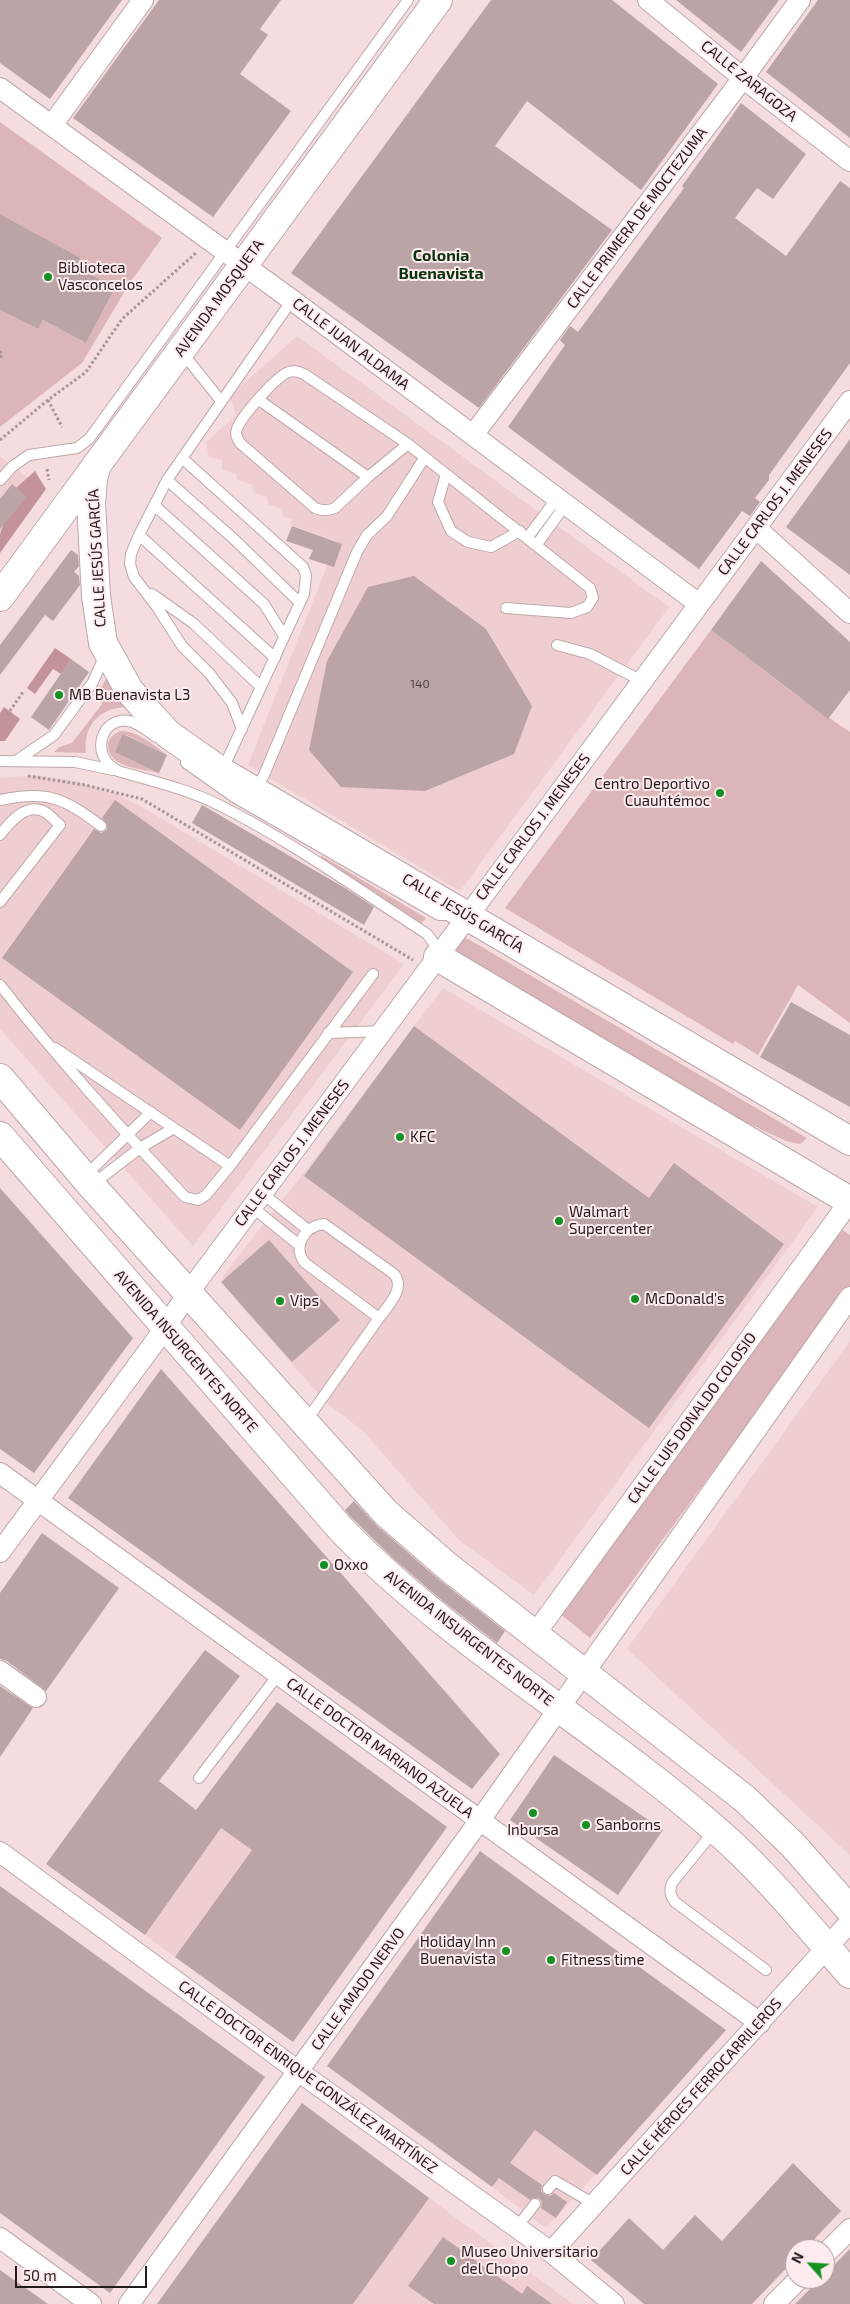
<!DOCTYPE html>
<meta charset="utf-8">
<style>
body{margin:0}
#map{position:relative;width:850px;height:2304px;overflow:hidden;background:#f4dcdf;font-family:"Exo 2",sans-serif}
canvas{display:block}
.north{position:absolute;left:785px;top:2239px;width:50px;height:50px;box-sizing:border-box;background:#feebed;border:1px solid #a69799;border-radius:50%;rotate:296deg;font-size:14px;font-weight:700;line-height:20px;text-align:center;color:#231a1b}
.north::after{content:'';display:block;margin:auto;width:18px;height:22px;background:#129222;clip-path:polygon(50% 0,100% 100%,50% 72%,0 100%)}
.scale{position:absolute;left:15px;top:2266px;width:132px;height:22px;box-sizing:border-box;border:2px solid #231a1b;border-top:0;padding-left:6px;font-size:15px;line-height:18px;white-space:nowrap;color:#231a1b;-webkit-text-stroke:4px #feebed;paint-order:stroke}
</style>
<div id="map">
<canvas width="850" height="2304"></canvas>
<div class="north">N</div>
<div class="scale">50 m</div>
</div>
<script>
const c = document.querySelector('canvas').getContext('2d');
c.lineJoin = 'round';
function paint(path, color) {
  c.fillStyle = color;
  c.fill(path, 'evenodd');
}
function stroke(path, color, width, dash) {
  c.strokeStyle = color;
  c.lineWidth = width;
  c.lineCap = dash ? 'butt' : 'round';
  c.setLineDash(dash || []);
  c.stroke(path);
}
function label(font, color, halo, rows, align = 'center') {
  c.font = font + ' "Exo 2",sans-serif';
  c.lineWidth = 4;
  c.setLineDash([]);
  c.textBaseline = 'middle';
  c.strokeStyle = halo;
  c.fillStyle = color;
  for (const [text, x, y, turn = 0] of rows) {
    c.save();
    c.translate(x, y);
    c.rotate((+turn || 0) * Math.PI / 180);
    c.textAlign = isNaN(turn) ? turn : align;
    if (halo) c.strokeText(text, 0, 0);
    c.fillText(text, 0, 0);
    c.restore();
  }
}
const built = new Path2D(`
 M297,336l372,271 -209,284 -212,-126 89,-224 -45,-16v-6l-9,-3 -1,-7 -14,-5 -1,-7 -14,-5 -1,-7 -15,-6 -1,-5 -14,-5v-9l-13,-3 -3,-15 30,-26 -6,-20z
 M0,456l32,26 -32,55z
 M38,775l40,7 39,12 30,16 257,154 -211,282 -193,-217v-251z
 M443,988l375,219 -284,388 -75,-55 -97,-110 -33,-25 -37,-41 -56,-64 -14,-23 81,-103z
 M850,1341v514l-223,-206z
 M221,1828l31,22 -77,107 -30,-22z
 M535,2130l61,44 -50,54 -54,-41z
 M429,2198l144,106h-220z`);
const green = new Path2D(`
 M0,122l162,116 -33,46 -47,79 -82,64v-117l38,19 5,-9 43,23 29,-55 -39,-22 5,-8 -81,-44z
 M711,630l86,66 53,36v291l-52,-38 -40,70 -23,-14 -2,3 -228,-136z
 M109,674l17,33c-27,1 -43,19 -40,46l-32,-1 5,-5 13,-4 30,-39 -3,-13z
 M120,731c18,0 33,14 47,24l-43,-21 35,39c-16,-4 -50,-5 -51,-27 0,-8 6,-12 12,-15z
 M322,856l104,62 -5,6 -101,-64v-3z
 M465,938l5,2 337,198 -7,6 -14,-3 -77,-36 -256,-152 7,-14z
 M838,1227l12,8v51l-260,352 -31,-25z`);
const forest = new Path2D(`
 M35,471l11,18 -46,64v-19l16,-46z
 M55,648l16,11 -10,15 -8,-5 -18,25 -8,-6z
 M4,707l16,12 -15,22h-5v-28z`);
const building = new Path2D(`
 M0,0h122l-72,99 -50,-36z
 M159,0h122l-21,29 8,6 -28,39 51,37 -78,106 -140,-99z
 M491,0h121l106,84 -77,106 -114,-89 -32,45 117,84 -133,178 -188,-135z
 M676,0h103l-38,52z
 M818,0h32v138l-84,-66z
 M741,103l65,51 -33,45 -16,-11 -22,30 51,38 54,-75 10,7v175l-81,112v5l-14,18 5,4 -10,14 -8,-5 -43,58 -191,-142 57,-82 -5,-5 10,-14 8,6 106,-144 -2,-2z
 M0,214l81,44 -5,8 39,22 -29,55 -43,-23 -5,9 -38,-19z
 M850,439v136l-64,-48z
 M12,484l15,13 -27,32v-30z
 M292,526l50,18 -8,23 -25,-8 4,-9 -27,-9z
 M71,550l7,5 1,11 -5,6 5,4 1,9 -27,36 -8,-6 -45,60v-30z
 M761,561l89,81v48l-22,29 -117,-89z
 M414,576l72,53 46,77 -18,48 -89,37 -84,-4 -32,-37 18,-89 41,-74z
 M71,659l18,13 -40,58 -18,-13z
 M123,734l44,21 -8,18 -44,-21z
 M115,800l238,172 -113,158 -238,-172 92,-129 7,4 6,-3v-6l-5,-6z
 M202,805l143,83 29,19 -10,18 -172,-102z
 M791,1002l59,33v72l-90,-50z
 M414,1026l235,172 25,-35 110,81 -135,184 -345,-252z
 M0,1188l133,150 -99,135 -34,-24z
 M269,1240l71,80 -48,42 -71,-80z
 M161,1369l339,385 -28,35 -404,-291z
 M354,1501l22,24 61,53 68,53 -8,12 -58,-45 -45,-39 -43,-42 -6,-7z
 M42,1533l77,55 -73,103 -39,-30 -7,-2v-66z
 M205,1650l35,26 -81,105 37,29 81,-108 170,125 -154,215 -118,-85 77,-107 -31,-22 -76,107 -99,-71 79,-109z
 M0,1686l33,22 -33,49z
 M554,1755l109,75 -45,65 -108,-75z
 M480,1851l246,179 -129,145 -62,-45 -25,33 32,22 -1,6 3,3 6,2 4,-3 13,9 -11,16 -15,-10 1,-6 -3,-4h-6l-3,2 -31,-22 -7,9 -165,-121z
 M0,1886l265,191 -155,216 -110,-80z
 M302,2103l127,95 -76,106h-196z
 M793,2163l48,48 -36,38h-10v10l-43,45h-108l-53,-44 38,-42 34,32 32,-35 27,26z
 M443,2237l79,57 5,-8 25,18h-118l-26,-18z
 M850,2249v55h-55l25,-25h5v-5z
 M0,2270l48,34h-48z`);
const path = new Path2D(`
 M0,351l2,4 -2,4
 M48,400l14,27
 M0,440l48,-40 38,-28 36,-53 75,-67
 M47,469l2,11
 M7,715l16,-23
 M28,776l57,9 57,14 271,161`);
const lane = new Path2D(`
 M181,351l40,50
 M259,400l109,77
 M408,444l-40,33 -33,31c-8,3 -12,3 -20,0l-75,-65c-3,-5 -5,-8 -3,-14 4,-12 40,-54 52,-57 5,-2 10,0 15,2l104,70 182,144 3,10 -6,9 -16,6 -65,-5
 M182,458l121,109 3,8 -2,19 -82,177
 M446,474l-8,28 13,29 17,11 23,5 29,-16
 M0,480l13,-14 16,-11 48,-7 12,-9 319,-439
 M167,480l68,60 65,63
 M154,505l110,99 20,32
 M139,535l136,123
 M528,537l29,-39
 M537,544l29,-40
 M152,594l41,29 68,64
 M557,645l33,9 52,27
 M242,729l-10,-26 -22,-29 -28,-28 -25,-39 -23,-30 -4,-13 1,-10 8,-19 28,-55 125,-180
 M156,737c-8,-6 -17,-14 -27,-16 -27,-5 -41,34 -11,50 34,10 69,18 101,34 72,36 140,85 208,129l8,11 3,11
 M0,761l75,1 38,8
 M16,761l38,-26 39,-53 12,-27
 M186,763l48,34 205,118h10
 M255,790l9,-15 93,-223 10,-17 20,-19 38,-59
 M0,800c47,-10 64,-2 101,26
 M0,835c10,-13 26,-33 45,-23 5,3 10,9 15,13l-60,77
 M0,985c58,74 121,143 185,212l13,3 8,-5 24,-29 143,-192
 M328,1033l54,-2
 M55,1048l175,118
 M85,1176l66,-64
 M93,1184l47,-36 34,-20
 M262,1193l46,37
 M252,1207l47,38
 M324,1224l70,50c12,14 -6,32 -15,44l-74,-55c-13,-16 -1,-37 19,-39z
 M306,1421l73,-103
 M199,1778l79,-103
 M714,1831l-42,52c-3,8 -2,12 3,19l91,68
 M548,2189l7,-8 39,23
 M517,2227l18,-23`);
const street = new Path2D(`
 M648,0l95,78 107,83
 M0,88l292,212 407,304
 M52,125l91,-125
 M473,435l270,-357 57,-78
 M756,528l94,85
 M0,1473l760,550
 M0,1552l160,-217 29,-43 661,-891
 M535,1634l315,-433
 M0,1671l36,26
 M0,1852l298,219 253,181 63,52
 M0,2238l91,66
 M551,2252l299,-330
 M825,2254l25,-25
 M129,2304l351,-484 370,-523
 M774,2304l25,-25`);
const secondary = new Path2D(`
 M97,464l-4,15 -2,24 5,93 7,47 26,47 18,21 21,23 54,38 628,369
 M438,957l412,244
 M0,1078l91,107 295,328 61,53 298,233 48,46 57,65
 M0,1136l340,392c112,117 255,196 376,302 49,42 91,95 134,144`);
const primary = new Path2D(`
 M0,597l438,-597`);
const markers = [
 [48,277,5,"#129222"],
 [59,695,5,"#129222"],
 [720,793,5,"#129222"],
 [400,1137,5,"#129222"],
 [559,1221,5,"#129222"],
 [635,1299,5,"#129222"],
 [280,1301,5,"#129222"],
 [324,1565,5,"#129222"],
 [533,1813,5,"#129222"],
 [586,1825,5,"#129222"],
 [506,1951,5,"#129222"],
 [551,1960,5,"#129222"],
 [451,2261,5,"#129222"]
];
const numberNames = [
 ["140",420,684]
];
const streetNames = [
 ["CALLE ZARAGOZA",749,81,39],
 ["CALLE PRIMERA DE MOCTEZUMA",637,218,-53],
 ["AVENIDA MOSQUETA",219,298,-54],
 ["CALLE JUAN ALDAMA",351,344,37],
 ["CALLE CARLOS J. MENESES",775,502,-53],
 ["CALLE JESÚS GARCÍA",97,558,-93],
 ["CALLE CARLOS J. MENESES",533,827,-53],
 ["CALLE JESÚS GARCÍA",463,913,31],
 ["CALLE CARLOS J. MENESES",292,1153,-53],
 ["AVENIDA INSURGENTES NORTE",186,1351,49],
 ["CALLE LUIS DONALDO COLOSIO",692,1418,-54],
 ["AVENIDA INSURGENTES NORTE",469,1638,38],
 ["CALLE DOCTOR MARIANO AZUELA",380,1748,36],
 ["CALLE AMADO NERVO",358,1989,-54],
 ["CALLE DOCTOR ENRIQUE GONZÁLEZ MARTÍNEZ",308,2077,36],
 ["CALLE HÉROES FERROCARRILEROS",701,2087,-48]
];
const poiNames = [
 ["Biblioteca",58,268],
 ["Vasconcelos",58,285],
 ["MB Buenavista L3",69,695],
 ["Centro Deportivo",710,784,"right"],
 ["Cuauhtémoc",710,801,"right"],
 ["KFC",410,1137],
 ["Walmart",569,1212],
 ["Supercenter",569,1229],
 ["McDonald's",645,1299],
 ["Vips",290,1301],
 ["Oxxo",334,1565],
 ["Sanborns",596,1825],
 ["Inbursa",533,1830,"center"],
 ["Holiday Inn",496,1942,"right"],
 ["Buenavista",496,1959,"right"],
 ["Fitness time",561,1960],
 ["Museo Universitario",461,2252],
 ["del Chopo",461,2269]
];
const neighbourhoodNames = [
 ["Colonia",441,256],
 ["Buenavista",441,274]
];
paint(built, '#eeced1');
paint(green, '#dcb5b9');
paint(forest, '#c4939a');
paint(building, '#bba4a6');
stroke(lane, '#bea7aa', 12);
stroke(street, '#bea7aa', 22);
stroke(secondary, '#bea7aa', 30);
stroke(primary, '#bea7aa', 30);
stroke(path, '#a69496', 3, [2.5, 2.5]);
stroke(lane, '#fff', 10);
stroke(street, '#fff', 20);
stroke(secondary, '#fff', 28);
stroke(primary, '#fff', 28);
for (const [x, y, r, color] of markers) {
  const dot = new Path2D();
  dot.arc(x, y, r, 0, 2 * Math.PI);
  c.fillStyle = color;
  c.fill(dot);
  stroke(dot, '#feebed', 2);
}
label('12px', '#493c3e', null, numberNames);
label('15px', '#231a1b', '#feebed', streetNames);
label('15px', '#231a1b', '#feebed', poiNames, 'left');
label('bold 16px', '#09330c', '#feebed', neighbourhoodNames);
</script>
